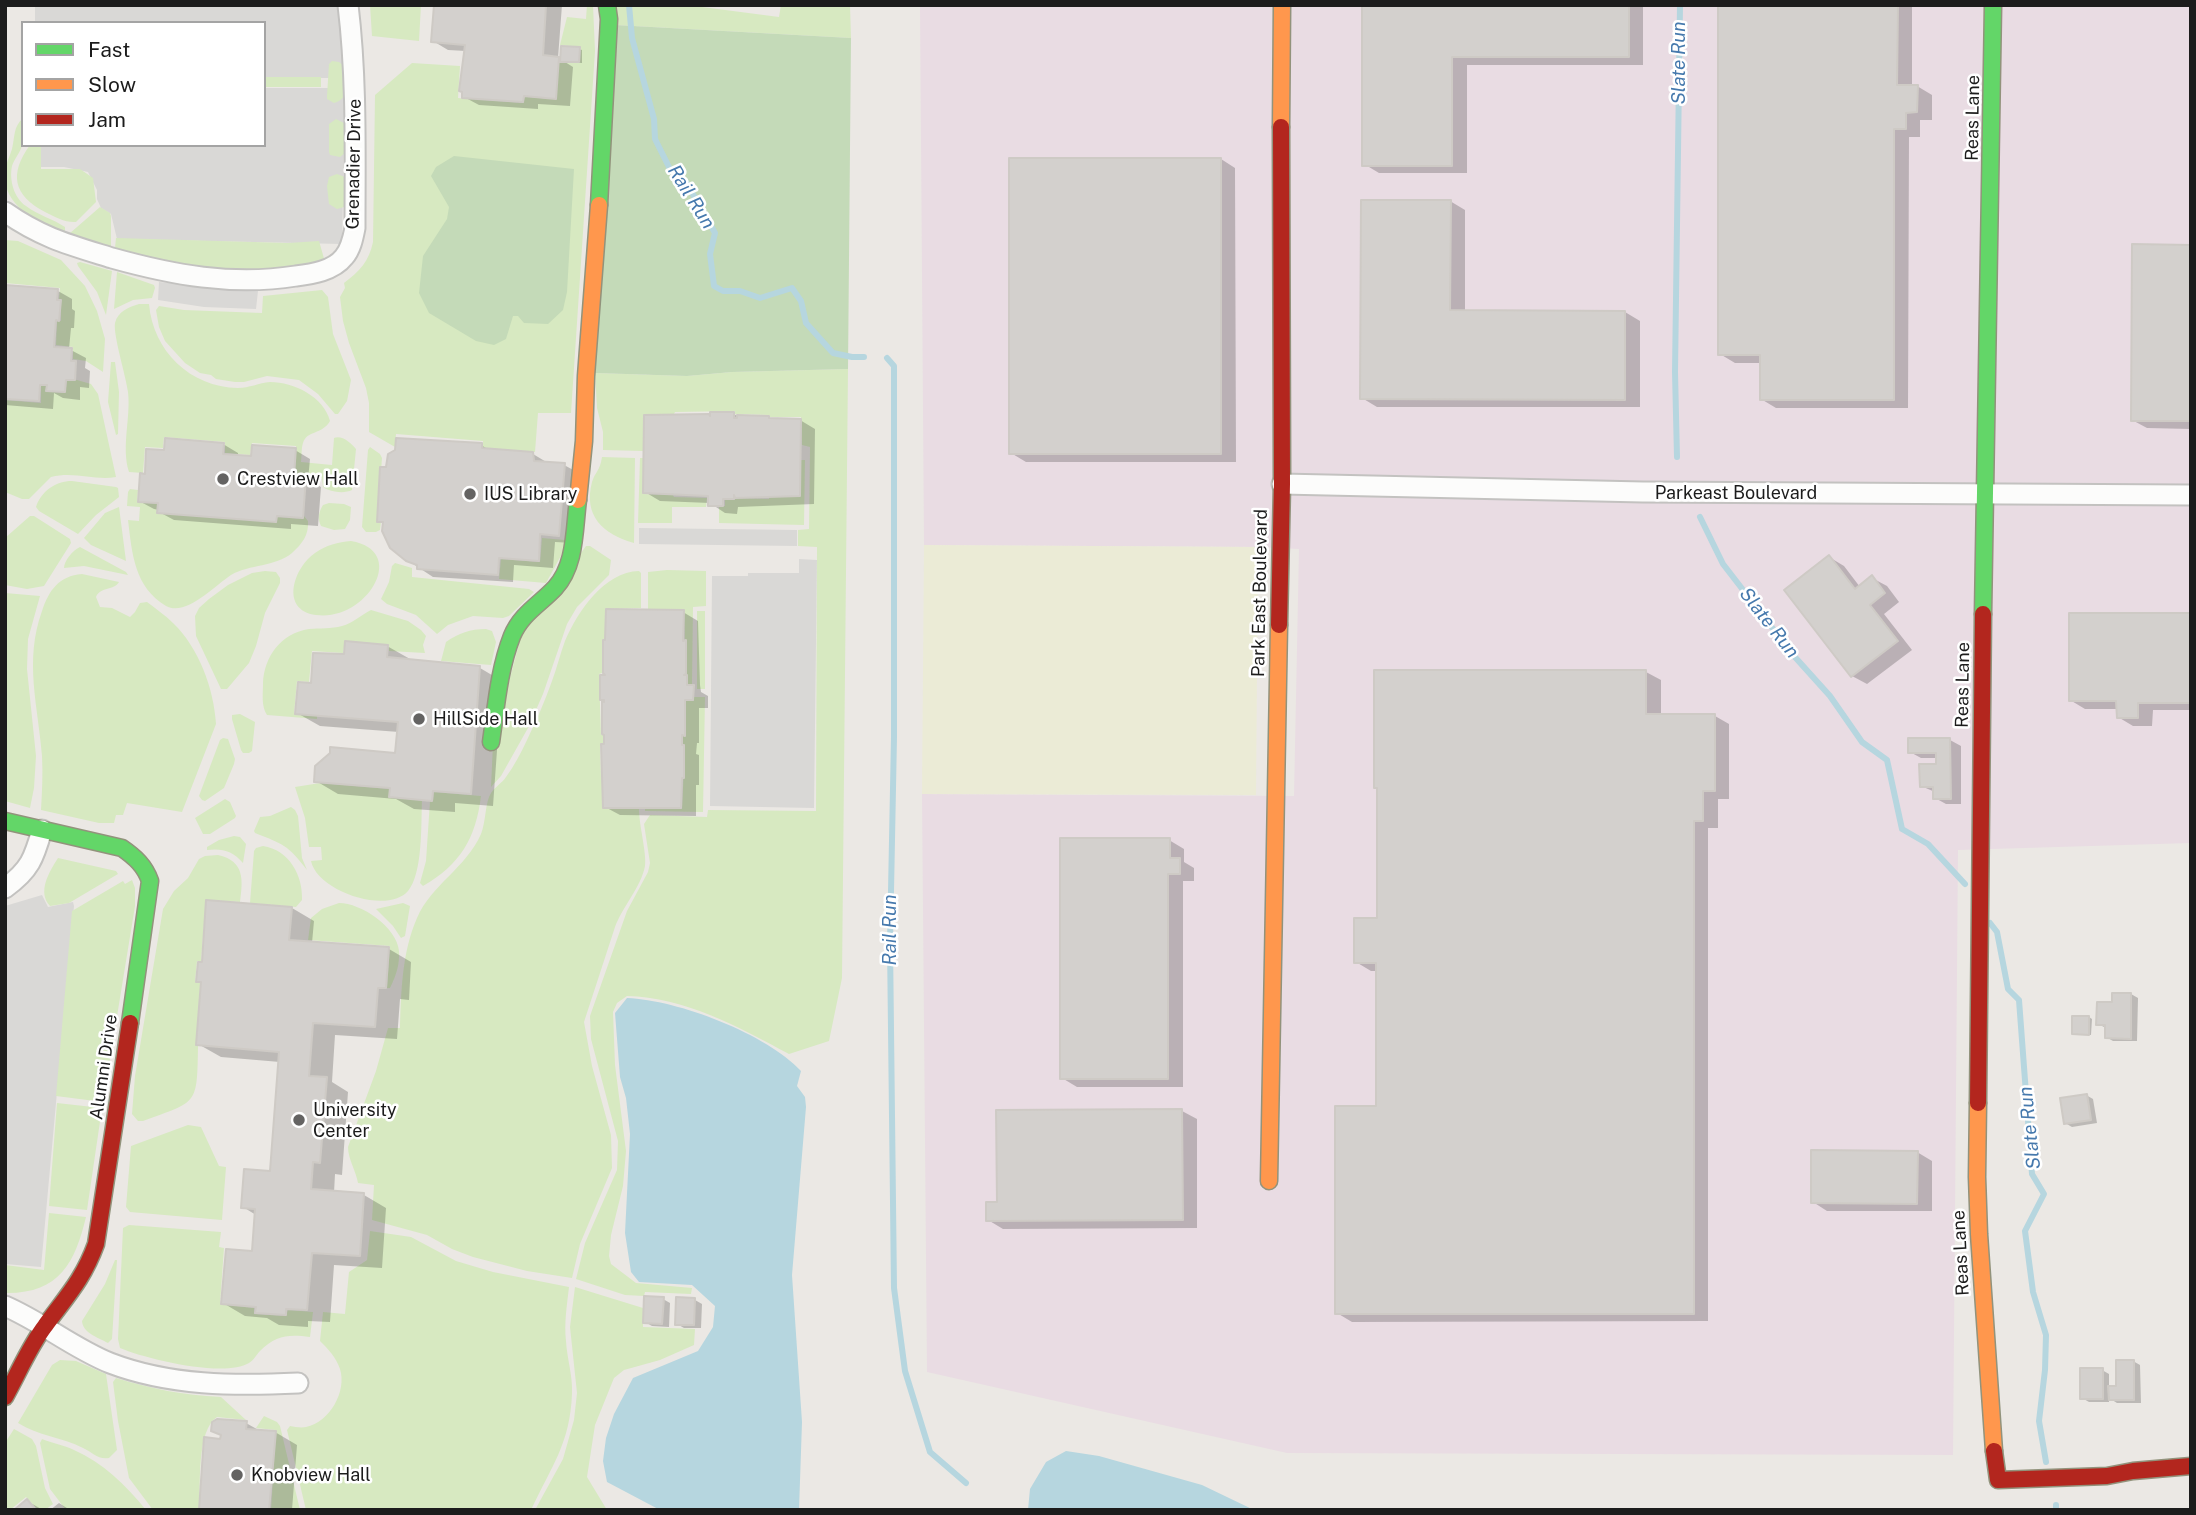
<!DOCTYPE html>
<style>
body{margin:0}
#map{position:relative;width:2196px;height:1515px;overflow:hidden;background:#ebe8e4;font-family:"Public Sans",sans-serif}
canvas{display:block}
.frame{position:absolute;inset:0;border:7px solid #1c1c1c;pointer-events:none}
.legend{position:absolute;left:21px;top:21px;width:245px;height:126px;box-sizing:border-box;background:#fff;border:2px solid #a4a4a4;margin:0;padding:9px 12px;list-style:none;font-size:21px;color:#1c1c1c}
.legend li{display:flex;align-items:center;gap:14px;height:35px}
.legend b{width:35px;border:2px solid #a4a4a4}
</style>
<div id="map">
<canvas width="2196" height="1515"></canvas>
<div class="frame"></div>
<ul class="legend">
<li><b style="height:9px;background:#63d668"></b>Fast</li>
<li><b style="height:9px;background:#ff974d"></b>Slow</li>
<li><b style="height:9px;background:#b3261e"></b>Jam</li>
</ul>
</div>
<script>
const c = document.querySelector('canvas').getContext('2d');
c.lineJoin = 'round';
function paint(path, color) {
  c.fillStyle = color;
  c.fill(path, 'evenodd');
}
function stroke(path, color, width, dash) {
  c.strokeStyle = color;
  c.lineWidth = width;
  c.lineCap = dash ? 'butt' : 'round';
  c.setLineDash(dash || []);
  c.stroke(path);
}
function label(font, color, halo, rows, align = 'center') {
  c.font = font + ' "Public Sans",sans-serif';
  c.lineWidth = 5;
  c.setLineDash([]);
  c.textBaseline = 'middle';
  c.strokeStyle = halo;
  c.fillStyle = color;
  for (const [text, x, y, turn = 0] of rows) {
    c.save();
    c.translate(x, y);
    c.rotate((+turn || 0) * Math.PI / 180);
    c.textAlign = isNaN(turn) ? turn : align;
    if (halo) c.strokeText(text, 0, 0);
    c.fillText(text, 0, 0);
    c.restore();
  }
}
const industrial = new Path2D(`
 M920,5h1271v838l-233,7 -5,605 -666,-2 -360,-81 -5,-578 372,2 5,-247 -41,-2 -334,-2z`);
const religious = new Path2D(`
 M35,5h306l5,73h-82v-55h-229z
 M264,88h81l-3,156 -225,-5 -6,-25 -10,-6 -4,-9v-9l-9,-18 -24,-5h-24v-22h224z
 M159,282l99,9 -2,18 -52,-2 -46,-7z
 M639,528l158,2v16l-158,-2z
 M799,559l18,1 -3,248 -104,-2 2,-230h36v-3h51z
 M42,895l6,12 25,-5 1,4 -33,361 -36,-3v-358z`);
const farmland = new Path2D(`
 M924,545l334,2 -2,248 -334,-1z`);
const grass = new Path2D(`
 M370,5h51l-2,36 -47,-5z
 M587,5h6l2,46 -24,362h-33l-3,39 -52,-4v-7l-87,-7 -1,13 -26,-15v-29l-3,-15 -17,-45 -6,-22 -3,-24 5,-9 -1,-5c16,-12 25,-22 29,-41l2,-147 37,-32 48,3 -2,32 65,5 2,-6 31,2 3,-37h21l1,-15 -21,-2 7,-28 19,2z
 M612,5h75l92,12 2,-12h69l1,33 -236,-13z
 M332,61l7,1 5,4c2,14 7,33 -10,37l-7,-4v-3l2,-32z
 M264,77h57v10h-57z
 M23,118c0,9 2,21 -1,28 -2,7 -8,13 -10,20 -3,14 2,32 14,40 12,9 27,13 39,21v6c-28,-11 -64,-27 -60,-63 1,-7 5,-14 7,-21 3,-12 1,-22 11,-31z
 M336,119l10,5c1,12 6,26 -6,33l-10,-2 -1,-3v-28z
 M30,145h11v24h39l13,9 3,24 -20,20c-10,1 -21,-5 -31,-10 -32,-17 -36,-38 -15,-67z
 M337,174l8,3 2,3v23l-3,4 -7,2 -8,-5 -2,-18 2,-9z
 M100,207l10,6 1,3v31l-42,-13z
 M116,238l172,5 31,-2 6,21c-75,17 -137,7 -210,-14z
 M5,240l13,1 43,19 24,26 12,25 8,28 -2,33 -17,-11 -13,-2v-12l-17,-2 1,-24h4v-22h-2l1,-11 -55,-5z
 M80,262l32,9 -6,44 -9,-23 -19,-26 -1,-3z
 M117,272l37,13 1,3 -3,10 -19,2 -19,9z
 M322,290l6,7 5,37 18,46 -4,21 -9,13h-3l-17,-20 -19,-14 -32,-4 -23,6h-9l-19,-3 -5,-4 -11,-2 -15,-10 -20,-22 -6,-14 -3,-17 3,-4 25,4 78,3 1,-17z
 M139,304h10c4,47 41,83 89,84 11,0 21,-5 32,-6 24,0 54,15 60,39 -8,14 -23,9 -27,22 -2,6 -1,13 -2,19l31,3 2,-27c8,-3 17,5 22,11l-4,41c-8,4 -22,2 -29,-3l-1,-9 -27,-3 1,-29 -44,-3 -2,12 -25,-2v-11l-61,-5 -1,11 -18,-1 -2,26 -14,-1c-8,-25 2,-54 -1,-80 -2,-16 -15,-57 -13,-69 3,-12 14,-16 24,-19z
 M111,362h4l4,30 -1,42 -2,1 -8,-33z
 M848,369l-6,609 -13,63 -40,13c-50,-27 -105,-57 -162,-58l-10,7 -4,9 2,53 11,86 -3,35 -12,49 -2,21 2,8 25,19 56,5 -1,6 -46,-2 -1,4 -19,-1 -49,-16 9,-36 32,-73 1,-29 -27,-102 -1,-23 37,-105 21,-39 2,-9 -6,-39 6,-9 57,2 1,-7 108,1 1,-264 -19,-1v-16l11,-1 1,-82 -8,-2 -1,-28h-31v-2l-35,-1v-3l-60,1 -1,2 -30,1 -1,36 -40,-1v-18l-6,-24 -2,-35 92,3 45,-4z
 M77,380l14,4 7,10 18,83c-21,4 -41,-6 -65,0l-22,22h-7l-17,-7v-92l36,3v-17h5v5l19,2 2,-12z
 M370,447l10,7 2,4 -5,64h4l-1,8 -4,2h-10l-4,-5 6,-77z
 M602,457l33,1 -1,85c-31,-9 -51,-27 -42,-61 3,-10 8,-11 10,-25z
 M640,458h3v36l30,1 1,2 33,1 -1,9h-34v16h-34z
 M801,460h4l-1,65 -85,-2v-17h6v-6h10v-2l34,1v-3l31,1z
 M72,481l44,6 2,1 1,9 -23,18 -18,19 -39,-23 -3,-4c5,-16 20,-26 36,-26z
 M130,489l8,1 -1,12 20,2v9l119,9 1,-5 26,2 1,-3 4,5c1,14 -6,23 -16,32 -17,14 -42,11 -61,22 -17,11 -45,42 -65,31 -32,-19 -34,-53 -38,-86l11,1 1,-14 -13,-1 1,-14z
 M329,503l15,1 7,3 -1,13 -5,9 -11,1 -13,-4c-4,-8 -2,-14 2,-21z
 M119,507l7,54 -35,-16 -7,-7 21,-25z
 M30,516h4l36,23 1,4 -27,43 -17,3 -22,-4v-47z
 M542,538l23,2 -2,12 -17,31 -47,-4 2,-20 39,3z
 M351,541c59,10 15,81 -35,74 -37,-5 -22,-48 -1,-62 11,-8 23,-11 36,-12z
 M586,546h4l21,14 -2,15 -32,32 -10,17 -24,70 -15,34 -27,48 -10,11 2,-44 28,-107z
 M80,547l46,25 2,3 -44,-9 -20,2c0,-7 9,-18 16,-21z
 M395,563l17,5v9l117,12 5,3 -25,24 -6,2 -30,-2 -25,9 -11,9 -21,-19 -29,-11 -6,-5 8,-17 3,-16z
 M667,570l39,1v35l-13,1 -1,77 -4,1v-10h-2l-2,-66h-36v-37z
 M265,571l11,1 4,6v5l-15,30 -9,33 -7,17 -22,26h-6l-25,-53 -1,-20 4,-8 10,-9 19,-14 24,-12z
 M639,571l2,2v35l-36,1v30l-3,1v33l-3,1 2,61h2v8l-3,1 1,34h1l1,30 36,1c0,16 8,45 6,57 -4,21 -22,40 -30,61l-31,95 8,44 19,69 1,33 -32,76 -8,34 -45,-7 -54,-14 -21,-8 -25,-14 -55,-15 2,-35 -16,-2c-2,-12 -10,-24 -10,-36l28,-76 12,-43h12c1,-36 2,-76 17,-110 14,-33 49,-50 64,-84 5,-12 4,-32 10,-41 4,-6 11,-10 15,-16 8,-11 15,-24 21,-37 9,-19 18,-39 25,-59 5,-13 8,-27 13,-40 13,-30 39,-69 74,-70z
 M82,574l37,8c-5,9 -18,4 -23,15l4,10 12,1 18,9 5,-5 5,-9 7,-1c9,7 18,13 26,21 26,25 41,66 43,101l-34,88 -55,-9 -4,12h-7l-2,8h-15l-58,-13c1,-18 2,-36 1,-54 -4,-51 -18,-95 0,-145 7,-21 17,-35 40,-37z
 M5,593l35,3 -12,43 -1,30 9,87 -2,32 -4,20 -25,-7z
 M371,610l37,11 13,9 5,6 -3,9 2,8 -36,-2v-6l-44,-4 -2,12 -31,-2 -3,31 -12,-1 -3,33 23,2v3l-50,-4c-6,-9 -4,-21 -4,-32 1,-26 18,-50 46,-54 11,-1 22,0 33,-3 11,-3 19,-11 29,-16z
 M697,611h8v78h-8z
 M486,629l6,2 4,11 -5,23 -50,-4 5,-19c13,-9 24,-13 40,-13z
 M694,697h11l-2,115 -58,-1v-2h37l3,-64 -2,-1v-8h2l1,-35h8z
 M240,714l15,8 -3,29 -3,2h-6l-2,-3 -9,-31v-4z
 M223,738l5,1 7,20 -1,5 -10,24 -19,13 -3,-1 -3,-4 21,-56z
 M320,783l69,6v8l33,3c-1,24 1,73 -14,91 -21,24 -91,0 -97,-30l11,-1 -1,-13h-12l-4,-29 -10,-31z
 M434,792l47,4c-5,42 -21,69 -58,90l-3,-3 6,-22 4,-60h3z
 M225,799l5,3 6,14 -1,2 -25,16h-7l-8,-16z
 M291,807l4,3 3,6 4,42 5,12c-19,-25 -24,-26 -52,-37l-1,-2 6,-14 10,-1z
 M234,836l6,1 6,7 -3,19c-10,-12 -21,-15 -36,-13v-3l12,-7z
 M263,846c26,4 40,29 39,54l-6,7 -46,-4 4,-52 2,-3z
 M218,855c27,6 25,25 22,47l-34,-2 -5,61h-4l-2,21 6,1 -5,62 2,1c-1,60 0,55 -55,75h-5l-6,-7 3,-38 28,-167 11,-18 14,-13 11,-19 6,-3z
 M58,858l58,13 2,3 -49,29 -19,3c-13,-14 -1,-34 8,-48z
 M132,880l3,8v18l-32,196 -47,-6 16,-185 51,-30 2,3z
 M339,903c22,0 58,24 60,48 1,13 -3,25 -9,37h-3l3,-42 -82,-6 3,-22 11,-9z
 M403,903l7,3 -5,30 -4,2 -8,-12 -17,-17z
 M57,1103l45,5 -15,102 -38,-4z
 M188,1125l13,2 18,39 7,1 -4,53 -92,-8 -4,-5 5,-61z
 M49,1213l37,4c-11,46 -27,77 -81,76v-28l39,5z
 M129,1225l92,7 -2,15 5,1 -4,56 34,4v6l32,2 2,-6 25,2 -3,25c-21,-3 -34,-2 -50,14 -4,4 -6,9 -11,12 -25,15 -103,-4 -129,-15l-2,-9 5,-111z
 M370,1231l41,6 45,24 37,11 76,15c-2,18 -5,36 -3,54 1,18 7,35 6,53 -2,50 -21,73 -41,116h-225l-19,-80 3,-4c5,1 11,2 16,1 24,-5 41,-36 34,-58 -4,-12 -12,-20 -20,-28l3,-29 22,2 4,-42 18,-12z
 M115,1260h2l-5,79 -4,4c-11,-6 -25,-10 -26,-22l23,-37z
 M575,1287l68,21v19l52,2 -1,16 -34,15 -36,10 -10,8 -19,47 -8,52 20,33h-72l28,-51 11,-39 3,-27 -7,-66z
 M60,1360l16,1 30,13 11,76 -8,8c-11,2 -17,-6 -26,-10 -21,-11 -45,-12 -65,-25l34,-58z
 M116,1378c37,11 66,17 105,19l25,23 -29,-3c-21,14 -16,69 -18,93h-46l-24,-32 -11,-57 -5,-39z
 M264,1416l13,6 3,4 20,84h-29l5,-80 -20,-2z
 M14,1429l18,10 4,7 9,42 8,16 -8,6h-7l-12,-13 -16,13h-5v-67z
 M42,1439c10,4 22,6 32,11 29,13 52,35 72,60h-80l-16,-21 -10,-46z`);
const forest = new Path2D(`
 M615,25l236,13 -3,331 -116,3 -45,4 -92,-3z
 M454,156l120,13 -7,123 -4,18 -15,14 -24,-1 -6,-7h-5l-7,23 -12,6 -18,-4 -47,-28 -10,-20 4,-37 24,-37 2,-12 -18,-31 5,-9z`);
const water = new Path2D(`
 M627,998c51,2 140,36 174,73l-4,15 8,11 1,10 -14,168 10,147 -3,88h-139l-53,-28 -4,-21 3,-23 8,-24 19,-36 65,-27 15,-24 2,-21 -23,-21 -53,-3 -8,-10 -6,-39 5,-99 -4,-36 -6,-21 -5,-64z
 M1066,1451l33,5 103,29 52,25h-226l2,-21 16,-27z`);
const shadow = new Path2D(`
 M436,5h126l-4,53 4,3 17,-12 3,1v13l-17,-1 8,5 -3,39 -32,-2v5l-59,-4 -15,-8 2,-46 -18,-1 -15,-9z
 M1364,5h279v60h-176v108h-88l-15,-9z
 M1720,5h192v81h5l15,9v25h-12v17h-11l-1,271h-132l-15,-9v-36h-26l-15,-9z
 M1221,159l14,9 1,294h-210l-15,-9z
 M1450,201l15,9v102h160l15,9v86h-263l-15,-9z
 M2191,247v182l-44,-1 -15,-8z
 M5,287l53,4 14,8v10l3,2 -1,17h-3l-2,21 17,9 -1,10 5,3 -1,17 -9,-1v13l-17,-2 -9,-5 -1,16 -48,-4z
 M734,414l5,3 61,3 15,9 -1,75 -76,3 -1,7 -12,-1 -15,-10 -50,-2 -15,-9 1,-75z
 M223,444l15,9v4l15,1 42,-8 15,9 -2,21 13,7 -3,39 -27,-2v5l-117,-9 -15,-8v-2l-5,-1 -15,-8 7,-25 20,-24z
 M481,445l10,6 42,3 15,9 16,2 15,8 -6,70 -18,-1 -2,26 -39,-3 -1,17 -80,-5 -26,-17 -23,-36 -5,-3z
 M1829,557l15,9 16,21 12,-9 15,8 12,16 -15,12 28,36 -45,34 -15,-8z
 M683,612l15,9 2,64 1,7 7,4v12h-9v35h-2l-1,11 3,1v30h-3v31l-76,-1 -15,-8 1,-61 4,-42 -8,-5 8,-22z
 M2191,615v95h-38l-1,16h-19l-15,-9v-8h-33l-15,-9z
 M387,646l23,13 -1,2 71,7 22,13 -9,125 -38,-3v9l-41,-3 -18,-10 -58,-5 -22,-13 81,-27 2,-22 -79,-6 -23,-13 16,-28 33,-29z
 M1646,672l15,8v35l54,1 14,8v75h-11v29h-10v493l-356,1 -15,-9 41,-205 -1,-137h-6l-15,-9 23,-42z
 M1950,740l11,6v58h-15l-11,-6v-6l-14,-6 17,-20v-8h-17l-11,-6z
 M1169,840l15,9v13l10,6v13h-11v206h-106l-15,-9z
 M292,908l22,13 -2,22 77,6 22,13 -2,38 -9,-1 -3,40 -62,-4 -3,47 16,10 -6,83 -7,-1 -1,19 30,2 22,13 -4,60 -48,-3 -4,57 -22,-1v6l-29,-2 -12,-7 -22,-2 -22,-13 30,-51 3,-37 -13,-8 29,-34 8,-111 -59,-5 -23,-13 5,-60 -5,-3z
 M2131,994l7,4 -1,43h-24l-7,-4v-9l-8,-4 16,-20z
 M2089,1017l3,2 -1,16 -18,-2z
 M2086,1095l7,4 4,24 -25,4 -7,-4z
 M1182,1111l15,8v109l-194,1 -15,-9 10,-16z
 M1917,1152l15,9v50h-105l-14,-9z
 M663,1299l7,4 -1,24 -17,-1 -7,-4z
 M695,1300l7,4 -1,24h-17l-7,-4z
 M2133,1361l7,4 1,38h-24l-8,-5v4h-20l-7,-4 20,-28 7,4v13h9z
 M246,1423l16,9h13l22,13 -5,65h-91l21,-69z
 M27,1501l16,9h-27z
 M59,1503l11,7h-20z`);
const stream = new Path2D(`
 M629,5l3,33 22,81 1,20 15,30 16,13 29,51 -5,21 4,32 9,5h17l20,7 32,-10 9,13 5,22 27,30 19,4h12
 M887,358l7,8v371l-4,206 4,345 11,83 25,81 36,31
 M1677,457l-2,-85 5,-367
 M1700,517l23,47 71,92 36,40 32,46 25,18 15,69 26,15 37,40
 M1990,923l7,9 11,57 11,11 13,174 12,20 -19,37 8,61 13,43 -1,35 -6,51 7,41
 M2056,1510v-5`);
const building = new Path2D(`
 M434,5h112l-3,50 16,2 -3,42 -32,-3 -1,6 -61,-4v-6l-3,-1 6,-46 -34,-3z
 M1362,5h267v52h-177v109h-90z
 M1718,5h180l-1,80h21l-1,27 -11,1v16h-12v271h-134v-45h-42z
 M561,46l19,1 -1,15h-19z
 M1009,158h212v296h-212z
 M1361,200h90l-1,110 175,1v89l-265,-1z
 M2132,244l59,1v176h-60z
 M5,285l53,4 -1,11h4l-2,21 -3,-1 -2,27 18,1 -1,13h5l-1,19h-9l-1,12 -19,-1 1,-6h-7l-1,16 -34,-2z
 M710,412h24v6h3v-3l32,1v2l32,1 -1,77 -65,2 -1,-3v4h-11v7h-15v-10l-65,-3 1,-78 65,-1 1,2z
 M165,438l59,5 -1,11 28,2 1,-11 44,3 -2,27 12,1 -3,42 -26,-2 -1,6 -119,-9 1,-10 -20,-1 2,-29 5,1 1,-25 18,1z
 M396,438l86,5v5l51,4 1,9 31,2 -6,73 -19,-2 -1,27 -40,-3 -1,17 -81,-6v-4l-11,-4 -16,-13 -8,-17 1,-9h-6l3,-55h6l2,-13 7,-4z
 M1829,555l26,34 17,-14 13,18 -15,12 28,36 -47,36 -67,-87z
 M606,609l78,1 -1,31 3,-1v34l-2,1h3v10h7l-1,15h-8v36l-3,-1v10h2v33h-2l-1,30h-78l-2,-64h3v-9l-2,-1v-33l2,1v-2h-4v-25h5l-2,-2v-33h2z
 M2069,613h122v90h-53v15h-21l-1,-17h-47z
 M345,641l43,4 -1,12 93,9 -9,128 -38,-3 -1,10 -43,-4 1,-9 -76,-6 1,-16 15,-13v-6l65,6 3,-31 -103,-8 3,-32 13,1 2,-30 31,1z
 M1374,670h272v44h69v77h-12v30h-9v493h-359v-208h41v-143h-22v-45h23v-130h-3z
 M1908,738h42l1,61h-18v-12h-13l-1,-23h17v-11h-28z
 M1060,838h110v20h10v16h-12v205h-108z
 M206,900l86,7 -3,33 100,7 -3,41h-8l-3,39 -62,-4 -4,53 18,1 -7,86 -7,-1 -2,27 53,4 -4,63 -48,-3 -5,57 -21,-1v6l-31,-2 1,-6 -35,-3 5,-55 26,2 3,-42 -14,-1 3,-39 26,2 9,-119 -83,-7 5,-63h-5l2,-20h4z
 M2112,993h19v46l-26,-1v-13h-9l1,-23h15z
 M2072,1016h17v19l-17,-1z
 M2087,1094l4,26 -27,4 -4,-26z
 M1182,1109l1,111 -197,1v-19h11l-1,-92z
 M1811,1150l107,1 -1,53 -106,-1z
 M644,1296l20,1 -2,27 -19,-1z
 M676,1297l19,1 -1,27h-19z
 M2116,1360h18v40h-25l-1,-14h8z
 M2080,1368h23v31h-23z
 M217,1419l30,2 -1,8 30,2 -7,79h-70l5,-73 16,2 1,-4 -10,-4 1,-9z
 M27,1499l9,11h-22z`);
const street = new Path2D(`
 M5,212c37,26 65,33 107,46 61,17 120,28 184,18 16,-2 37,-5 48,-19 7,-8 9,-19 11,-29 0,-75 2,-149 -7,-223
 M1282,484l361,8 548,3
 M5,888c25,-18 29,-30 37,-58
 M5,1306c37,16 68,42 105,57 60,23 125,23 188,20`);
const fast = new Path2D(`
 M599,205l10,-186 -2,-14
 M1983,614l10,-609
 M491,742c5,-35 8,-73 21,-106 9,-22 28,-32 43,-48 21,-23 19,-58 23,-88
 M5,821l117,27c13,9 23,18 28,33l-20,142`);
const slow = new Path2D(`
 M1281,127l1,-122
 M578,500l6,-59 2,-65 13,-171
 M1978,1103l-1,74 2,57 15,217
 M1269,1181l10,-556`);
const jam = new Path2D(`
 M1279,625l3,-141 -1,-357
 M1978,1103l5,-489
 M5,1397c13,-23 24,-50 40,-71 21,-29 38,-46 51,-82l34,-221
 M1994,1451l4,29 109,-4 26,-5 58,-5`);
const markers = [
 [223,479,7,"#646362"],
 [470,494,7,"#646362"],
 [419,719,7,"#646362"],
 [299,1120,7,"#646362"],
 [237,1475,7,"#646362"]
];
const streetNames = [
 ["Reas Lane",1973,118,-89],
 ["Grenadier Drive",354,164,-89],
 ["Parkeast Boulevard",1736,493],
 ["Park East Boulevard",1260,593,-89],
 ["Reas Lane",1963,685,-89],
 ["Alumni Drive",104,1067,-82],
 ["Reas Lane",1961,1253,-93]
];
const poiNames = [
 ["Crestview Hall",237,479],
 ["IUS Library",484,494],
 ["HillSide Hall",433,719],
 ["University",313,1110],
 ["Center",313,1131],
 ["Knobview Hall",251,1475]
];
const waterNames = [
 ["Slate Run",1679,63,-90],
 ["Rail Run",691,197,58],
 ["Slate Run",1769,623,52],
 ["Rail Run",890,930,-90],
 ["Slate Run",2030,1128,-96]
];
paint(industrial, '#e9dce3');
paint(religious, '#d9d8d6');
paint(farmland, '#ebebd6');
paint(grass, '#d7e9c1');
paint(forest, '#c4dab8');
paint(water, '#b6d6df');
paint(shadow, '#0003');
stroke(stream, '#b6d6df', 6);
paint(building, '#d3d0cd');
stroke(building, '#cecac5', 2);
stroke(street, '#c3c2c0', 23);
stroke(fast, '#92937c', 19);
stroke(slow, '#92937c', 19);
stroke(jam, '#92937c', 19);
stroke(street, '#fcfcfb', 19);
stroke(fast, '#63d668', 16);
stroke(slow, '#ff974d', 16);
stroke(jam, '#b3261e', 16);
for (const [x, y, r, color] of markers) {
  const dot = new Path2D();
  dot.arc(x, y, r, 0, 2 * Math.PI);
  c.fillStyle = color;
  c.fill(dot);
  stroke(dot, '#fff', 2.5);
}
label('18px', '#1c1c1c', '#fff', streetNames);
label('18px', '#1c1c1c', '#fff', poiNames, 'left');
label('italic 19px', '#4679ad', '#fff', waterNames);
</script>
